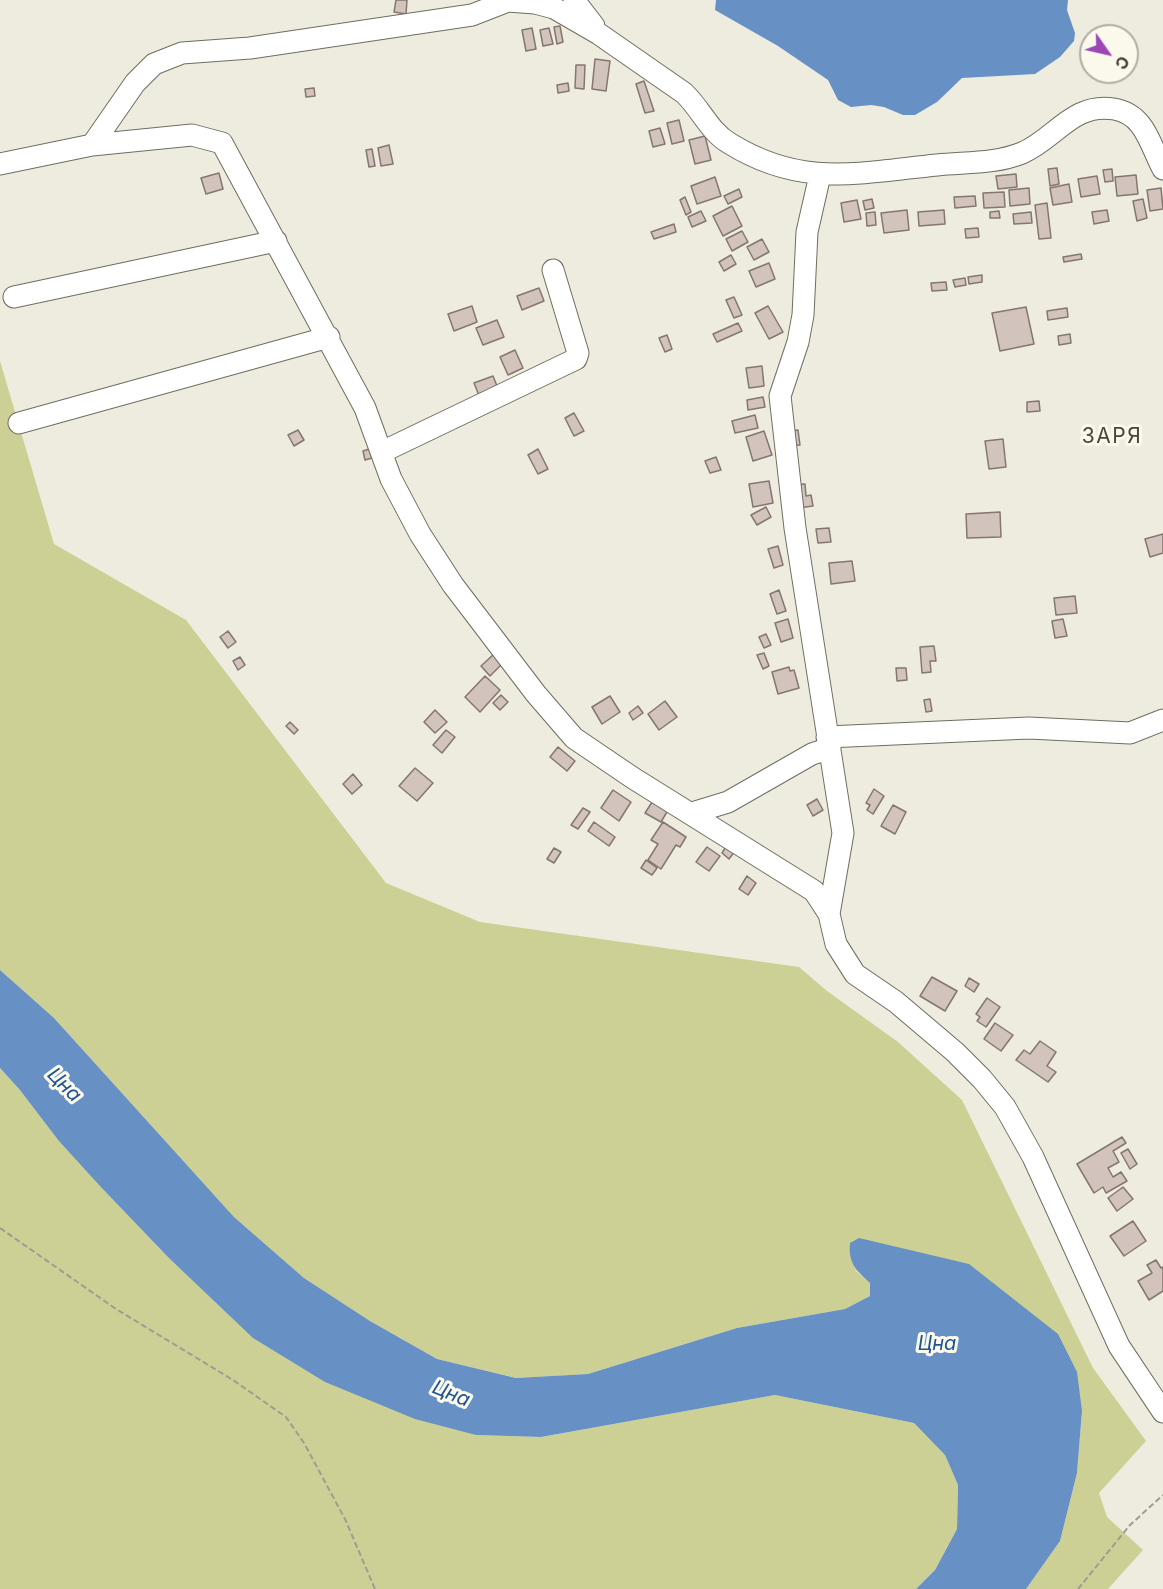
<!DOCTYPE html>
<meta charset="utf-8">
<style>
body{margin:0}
#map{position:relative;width:1163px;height:1589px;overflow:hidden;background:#eeecde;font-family:Inter,sans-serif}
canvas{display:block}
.north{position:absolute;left:1079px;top:24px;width:60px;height:60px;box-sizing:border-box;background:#fbf9eb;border:2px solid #afaea3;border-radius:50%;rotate:124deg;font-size:16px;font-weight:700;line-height:24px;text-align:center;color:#3e3d37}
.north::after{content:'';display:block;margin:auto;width:21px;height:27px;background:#9c47b5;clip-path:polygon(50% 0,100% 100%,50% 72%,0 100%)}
</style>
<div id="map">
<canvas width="1163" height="1589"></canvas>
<div class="north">С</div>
</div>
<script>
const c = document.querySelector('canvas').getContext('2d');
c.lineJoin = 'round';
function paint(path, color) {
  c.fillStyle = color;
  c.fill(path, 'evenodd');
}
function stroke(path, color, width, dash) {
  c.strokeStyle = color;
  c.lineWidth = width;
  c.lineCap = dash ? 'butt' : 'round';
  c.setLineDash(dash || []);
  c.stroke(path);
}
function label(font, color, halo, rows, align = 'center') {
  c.font = font + ' Inter,sans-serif';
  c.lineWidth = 6;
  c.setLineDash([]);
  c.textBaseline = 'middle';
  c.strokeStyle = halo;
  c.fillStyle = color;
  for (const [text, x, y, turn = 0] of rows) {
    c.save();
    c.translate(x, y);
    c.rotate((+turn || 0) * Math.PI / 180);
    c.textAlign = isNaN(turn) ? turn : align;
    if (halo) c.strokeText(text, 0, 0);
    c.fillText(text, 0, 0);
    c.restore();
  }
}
const green = new Path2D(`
 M0,361l54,183 132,76 200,263 94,39 319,45 28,24 71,51 64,58 131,268 53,73 -47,52 8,24 36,33 -35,39h-82l34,-48 17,-68 5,-62 -228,-142 16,14v13l-25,13 -108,19 -149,46 -71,4 -80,-19 -67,-38 -66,-43 -70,-61 -180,-199 -54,-48z
 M0,1068l20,22 456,345 65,2 234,-42 139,28 31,32 13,30 -1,44 -22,41 -19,19h-916z`);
const water = new Path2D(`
 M716,0h352l-1,10 8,23 -1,8 -14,16 -25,17 -73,4 -25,24 -22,13h-12l-19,-8 -13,-2 -20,2 -13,-7 -10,-20 -50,-34 -63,-36z
 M0,970l54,48 180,199 70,61 66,43 67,38 79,19 72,-4 149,-46 108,-19 25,-13v-13c-14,-13 -22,-20 -20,-40l9,-5 110,26 89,70 19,38 5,39 -5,62 -17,68 -34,48h-110l19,-19 22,-41 1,-44 -13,-30 -31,-32 -139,-28 -234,42 -65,-2 -61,-16 -90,-37 -72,-44 -84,-80 -69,-72 -41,-45 -39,-51 -20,-22z`);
const building = new Path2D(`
 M396,0h11l-1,14 -12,-2z
 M560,26l3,16 -6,2 -3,-17z
 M532,28l4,21 -10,2 -4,-21z
 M549,28l4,16 -10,2 -3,-16z
 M595,59l15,2 -4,30 -14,-2z
 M576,65h9l-1,24 -9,-1z
 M644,81l10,30 -9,2 -9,-29z
 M568,83l1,8 -11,2 -1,-8z
 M314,88l1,8 -9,1 -1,-8z
 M679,120l5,21 -12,3 -5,-21z
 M660,128l5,16 -12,3 -4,-16z
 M705,136l6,24 -16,4 -6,-24z
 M389,145l4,19 -12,2 -3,-18z
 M372,149l3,17 -6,1 -3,-17z
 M1057,168l2,16 -9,2 -2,-17z
 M1112,169l1,12 -8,1 -2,-12z
 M219,173l4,16 -17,5 -5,-16z
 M1016,174l1,13 -19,2 -2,-13z
 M1136,175l2,19 -21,2 -2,-19z
 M1097,176l3,18 -19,3 -3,-18z
 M715,177l6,19 -24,8 -6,-18z
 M1069,184l3,18 -19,3 -3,-17z
 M1029,188l1,16 -20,2 -1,-16z
 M1161,188l2,21 -13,2 -3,-21z
 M739,189l3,8 -14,7 -4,-8z
 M1004,192l1,15 -21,1 -1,-15z
 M975,196l1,10 -21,2 -1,-11z
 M685,197l6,15 -5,3 -6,-15z
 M872,199l2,9 -9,2 -2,-9z
 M1143,199l4,19 -10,3 -4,-20z
 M857,200l4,19 -17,3 -3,-19z
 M1047,203l4,35 -12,1 -4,-34z
 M732,206l10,20 -19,10 -10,-20z
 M907,210l2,20 -25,3 -3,-20z
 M944,210l1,14 -26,2 -1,-14z
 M1107,210l2,11 -15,3 -2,-12z
 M701,211l5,10 -14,6 -4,-10z
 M999,211l1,7h-10v-6z
 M875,212l1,13 -9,1 -1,-13z
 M1031,212l1,11 -18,1 -1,-10z
 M674,224l2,8 -22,7 -3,-7z
 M978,228l1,9 -13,1 -1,-9z
 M742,231l6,11 -16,9 -6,-12z
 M762,239l7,13 -15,8 -7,-13z
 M1081,254l1,5 -18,3 -1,-5z
 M731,255l5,9 -12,7 -5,-9z
 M769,263l6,16 -19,8 -7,-16z
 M982,275v7l-13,2 -1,-7z
 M965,278l1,7 -11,2 -2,-7z
 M946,282l1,8 -15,1 -1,-8z
 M539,288l5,13 -22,9 -5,-14z
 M734,297l8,18 -8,3 -8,-18z
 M472,306l5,16 -23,9 -6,-17z
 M768,306l15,26 -14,7 -14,-26z
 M1026,307l8,37 -34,7 -8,-38z
 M1067,308l1,9 -20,3 -1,-9z
 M497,320l7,17 -21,8 -7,-17z
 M738,323l4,8 -25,11 -4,-8z
 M1070,334l1,9 -12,2 -1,-9z
 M667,335l5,14 -7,3 -6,-14z
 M515,350l8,18 -15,7 -8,-18z
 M762,366l2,20 -15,2 -3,-20z
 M493,376l6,15 -19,7 -6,-15z
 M763,397l2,10 -17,3 -1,-10z
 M1039,401l1,10 -13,1v-10z
 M574,413l10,18 -10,5 -9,-18z
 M755,415l3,13 -23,5 -3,-12z
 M298,430l6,10 -10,6 -6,-11z
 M798,430l2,15 -9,1 -1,-15z
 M764,431l8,24 -19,6 -7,-24z
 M1003,439l3,28 -17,2 -4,-28z
 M369,449l3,9 -7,2 -2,-9z
 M538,449l10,20 -10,5 -10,-19z
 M716,457l5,13 -11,3 -5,-12z
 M769,481l4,22 -20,4 -4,-23z
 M805,484l1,12 5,-1 2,11 -15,2 -3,-23z
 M766,507l5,10 -14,8 -6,-10z
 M1000,512l1,25 -34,1 -1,-24z
 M829,528l2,14 -13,1 -2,-14z
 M1163,534v19l-13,4 -5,-18z
 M778,546l5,19 -9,3 -6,-19z
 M852,561l3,20 -24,3 -2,-21z
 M779,590l7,21 -9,3 -7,-20z
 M1075,596l2,17 -21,2 -2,-17z
 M788,619l5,19 -12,4 -6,-19z
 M1063,619l4,17 -12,2 -3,-17z
 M228,631l8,11 -8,6 -8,-11z
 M766,634l5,11 -7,3 -5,-11z
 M934,646l2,15h-6l1,11 -9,1 -2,-26z
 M764,653l5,13 -6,3 -6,-14z
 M494,654l9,9 -13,13 -9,-10z
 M240,657l5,8 -7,5 -5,-9z
 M789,667l1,4 4,-1 5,18 -21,6 -6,-22z
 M896,668h10l1,12 -10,1z
 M485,676l15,14 -20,22 -15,-15z
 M501,695l7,7 -8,8 -7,-7z
 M610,696l10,16 -18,12 -10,-17z
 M930,699l2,12 -6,1 -2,-12z
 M665,701l12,16 -18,13 -11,-16z
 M638,706l5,7 -10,7 -4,-7z
 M435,710l12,12 -12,11 -11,-11z
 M290,722l8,8 -4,4 -8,-8z
 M446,730l9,7 -13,16 -9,-8z
 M558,747l17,14 -8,10 -17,-14z
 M415,768l18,15 -16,18 -18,-15z
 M353,774l9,11 -10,9 -9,-10z
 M874,789l10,7 -11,18 -6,-4 3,-5 -4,-2z
 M613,790l18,12 -12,19 -18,-13z
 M656,796l15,9 -10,17 -16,-9z
 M817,799l6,11 -10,6 -6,-11z
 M893,805l13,7 -11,22 -14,-8z
 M583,808l7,4 -12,17 -7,-4z
 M594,822l21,15 -6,9 -21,-15z
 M663,822l23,15 -6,10 -4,-2 -15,24 -13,-9 10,-16 -7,-4z
 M727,845l8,6 -6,8 -7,-6z
 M707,847l13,9 -11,15 -13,-9z
 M554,848l7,4 -7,11 -7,-4z
 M646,860l11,8 -5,7 -11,-7z
 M747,876l9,7 -8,12 -9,-6z
 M932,977l25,14 -12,20 -25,-15z
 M969,978l10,6 -5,8 -9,-6z
 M987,998l13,9 -14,20 -9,-6 3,-4 -4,-3z
 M995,1023l18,12 -12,16 -17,-12z
 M1040,1041l16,11 -9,14 9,6 -8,10 -32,-22 8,-10 6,4z
 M1122,1137l4,6 -13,8 6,11 -11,6 5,9 8,-5 6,9 -21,12 -3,-6 -9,6 -17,-29z
 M1128,1149l9,15 -7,5 -9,-16z
 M1123,1187l10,12 -16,12 -9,-13z
 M1133,1221l13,20 -22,15 -14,-20z
 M1156,1260l5,8 2,-1v24l-14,9 -11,-19 14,-8 -5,-8z`);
const path = new Path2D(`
 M0,1228l116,81 117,71 53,37 18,26 41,76 30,70
 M1078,1589l52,-64 33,-30`);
const minor = new Path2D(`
 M574,0l20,26
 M92,145l43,-62 19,-19 28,-11 68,-5 222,-33 36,-14 27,2 19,5 45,26 85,59c17,16 25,38 45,50 72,45 129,30 208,22 28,-3 58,-1 85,-12 33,-14 51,-51 92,-44 31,5 36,36 49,60
 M0,164l92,-19 100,-10 30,8 143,265 26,71 29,55 33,51 83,109 38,44 59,40 181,113 15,23
 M820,175l-13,57 -4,83 -5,27 -18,54 15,132 48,305 -14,81 7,30 19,30 41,28 59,50 27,27 23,28 28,50 86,189 44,66
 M14,297l262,-56
 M19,423l310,-86
 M382,452l194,-93 2,-6 -25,-83
 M827,737l202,-9 101,5 33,-13
 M692,813l36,-11 84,-48 18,-6`);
const waterNames = [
 ["Цна",64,1085,45],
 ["Цна",937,1344],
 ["Цна",451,1394,22]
];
const quarterNames = [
 ["ЗАРЯ",1112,437]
];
paint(green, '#cdd095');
paint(water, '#6790c5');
paint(building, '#d2c3bd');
stroke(building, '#847671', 1.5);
stroke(minor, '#6f6d61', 23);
stroke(path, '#9f9d93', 2, [6, 3]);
stroke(minor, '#fff', 21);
label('italic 20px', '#1c5496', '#fbf9eb', waterNames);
c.letterSpacing = '1.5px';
label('21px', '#49473c', '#fbf9eb', quarterNames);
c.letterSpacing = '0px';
</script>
